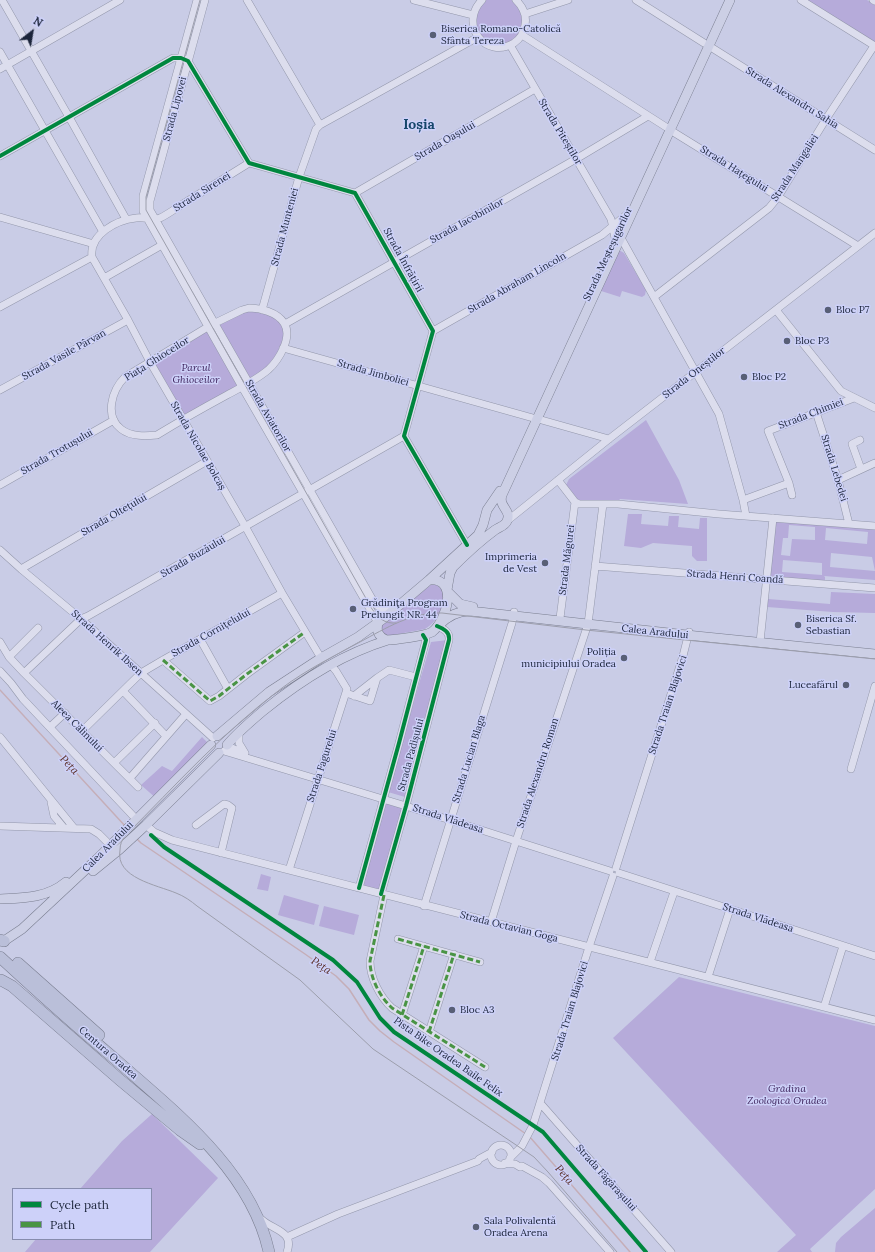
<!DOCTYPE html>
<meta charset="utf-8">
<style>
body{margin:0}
#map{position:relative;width:875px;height:1252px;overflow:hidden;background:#c9cce6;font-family:Lora,serif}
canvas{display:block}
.legend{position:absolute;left:12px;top:1188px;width:140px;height:52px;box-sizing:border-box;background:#cdd1f9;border:1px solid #868cad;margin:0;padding:5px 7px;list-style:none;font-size:12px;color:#1b243a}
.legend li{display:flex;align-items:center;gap:8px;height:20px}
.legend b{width:20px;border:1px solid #868cad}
.north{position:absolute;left:12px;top:12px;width:40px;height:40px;-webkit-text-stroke:3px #cdd1f9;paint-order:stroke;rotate:31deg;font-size:11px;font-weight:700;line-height:16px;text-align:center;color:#1b243a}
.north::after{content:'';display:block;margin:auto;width:14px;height:18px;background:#1b243a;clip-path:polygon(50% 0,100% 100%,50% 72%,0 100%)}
</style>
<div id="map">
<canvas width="875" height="1252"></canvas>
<ul class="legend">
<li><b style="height:5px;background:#00873e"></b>Cycle path</li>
<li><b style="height:5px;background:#499444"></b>Path</li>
</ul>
<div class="north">N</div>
</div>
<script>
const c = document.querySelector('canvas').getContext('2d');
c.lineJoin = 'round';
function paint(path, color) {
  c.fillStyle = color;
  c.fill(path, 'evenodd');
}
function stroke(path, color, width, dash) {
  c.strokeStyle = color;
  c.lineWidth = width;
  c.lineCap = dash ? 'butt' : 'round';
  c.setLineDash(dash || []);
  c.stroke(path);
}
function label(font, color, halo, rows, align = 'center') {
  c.font = font + ' Lora,serif';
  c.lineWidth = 3;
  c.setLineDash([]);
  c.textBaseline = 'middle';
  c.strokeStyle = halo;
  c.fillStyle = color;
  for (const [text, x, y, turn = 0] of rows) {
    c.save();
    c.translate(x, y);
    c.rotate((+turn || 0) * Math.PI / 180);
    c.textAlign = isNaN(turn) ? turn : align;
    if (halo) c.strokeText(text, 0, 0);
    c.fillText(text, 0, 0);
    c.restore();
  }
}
const green = new Path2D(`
 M482,0h34l9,14 -5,24 -24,9 -18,-10 -5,-22z
 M806,0h61l8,5v38z
 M619,250l5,3 22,37 -1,5 -3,2 -20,-6 -2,6 -22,-7z
 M253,310l10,2 14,7 8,12 -4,19 -14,18 -18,11 -31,-53 27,-14z
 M209,326l33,61 -59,33 -33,-58z
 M646,420l33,60 9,24 -68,-5 -3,4 -40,-2 -11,-16 3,-6z
 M628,514h14l-1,10 27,2 1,-10h10l-1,11 21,2 1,-11h7v43h-10l-5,-5v-10l-39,-3 -12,5 -17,-2z
 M773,518l102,11v51l-51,-4 1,1v7l-58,-4zM789,525l26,2v13l-23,-1 -2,17 -9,-1 2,-17h5zM826,528l42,4 -1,12 -42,-4zM831,553l41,4 3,14 -45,-4zM783,560l39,3v12l-40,-3z
 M435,584c19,12 4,37 -10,45l-37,7 -5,-3 -2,-9 1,-1 49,-38z
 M831,592l44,2v19l-42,-1 -66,-5 1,-8 62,5z
 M448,640l-43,157 -17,-5 43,-150z
 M202,737l5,5 -3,7 -47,50 -16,-14 21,-19 10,5z
 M383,799l23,7 -25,88 -22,-6z
 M261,874l10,3 -3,14 -11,-2z
 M284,895l35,10 -5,20 -36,-10z
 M324,906l35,9 -5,20 -35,-9z
 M679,977l196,49v163l-65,60 2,3h-35l19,-17 -183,-197z
 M152,1114l66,64 -68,74h-125l11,-13h115v-50h-71l42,-48z
 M875,1208v44h-40l1,-9 5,-6z`);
const stream = new Path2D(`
 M0,690l126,137
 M136,838l5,5 164,111 31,22 13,13 20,31 11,11 14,11 132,92
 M529,1136l101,116`);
const minor = new Path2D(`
 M2,0l67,117 57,102
 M197,0l-54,196v15l99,176 136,236
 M205,0l-55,201v9l225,394 8,6 10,1
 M247,0l73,125 158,-88
 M414,0l59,15
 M482,0c-24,25 4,60 32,43 6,-4 10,-11 11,-18 2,-10 -2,-18 -9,-25
 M636,0l68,43
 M801,0l74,46
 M873,0l2,1
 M525,14l43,-14
 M522,35l144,92
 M510,45l101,174 4,19
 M709,46l166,104
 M0,52l103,180
 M0,69l120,-69
 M670,130l188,116
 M0,156l173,-98h8l7,3 61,102 106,30 78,138 -29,105 63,109
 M249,163c-21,13 -42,26 -63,39 -7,4 -19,13 -26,16 -7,2 -17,-1 -24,0 -19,2 -47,16 -44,39l36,63 22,42 95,164 37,67 39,65
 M355,193l180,-104
 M0,217l94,27
 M621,238l98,176 24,86
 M104,278l58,-33
 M654,297l115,-89 9,-11 48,-78 48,-73
 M0,307l92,-50
 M249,308c11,0 28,4 35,15 9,14 -5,37 -16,47 -12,10 -28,18 -41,25 -24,13 -47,26 -70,40 -11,1 -26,2 -36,-6 -17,-13 -9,-39 4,-52l86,-52 31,-15z
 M262,310l37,-133 17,-48 4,-4
 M776,310l65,81 34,17
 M285,324l291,-165 72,-43
 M433,331l169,-96 24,-20
 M283,348l250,70
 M0,390l128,-70
 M816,412l22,68 11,44
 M538,419l71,20
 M860,440l-8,4 9,25
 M558,480l17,22 4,2h39l101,10 156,12
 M838,480l37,-17
 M0,485l114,-65
 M792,495l-3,-12 -21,-52 86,-33
 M746,516l-3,-16 46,-17
 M507,521l102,-82 266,-206
 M0,550l21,19 60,50 132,119
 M595,566l280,22
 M21,569l186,-108
 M560,618l15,-116
 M200,639l28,50
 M0,642l9,15 15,16 114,114
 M760,642l13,-124
 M9,657l29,-29
 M163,660l47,41 9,-5 28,-22 58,-42
 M0,671l11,12 12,16 113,120
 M24,673l57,-54 7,-3 316,-180
 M123,691l43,45
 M346,693l24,8 7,-23 12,-8 27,7
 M354,696l23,-18
 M50,727l15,-14
 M82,731l59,-58 22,-13 119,-67
 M239,732v11l6,10
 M0,737l74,91
 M227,746l17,7
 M224,751l182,55 204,65
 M114,763l41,-40
 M851,769l24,-83
 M130,778l56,-64
 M51,802l3,14 10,12
 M146,825l8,7 18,8 703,180
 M196,825l28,-21 4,1 4,3 -11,45
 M0,826l91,3 8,5 11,11
 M616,868l67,-212 6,-24
 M289,870l58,-181 -11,-18 -5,-6
 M619,873l256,83
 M359,888l40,-145 27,-103 -3,-5
 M381,894l25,-88 43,-166c1,-8 -5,-11 -12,-14
 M384,895l-14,66c0,17 10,36 22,47l93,59
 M424,906l88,-283 2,-11
 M491,922l25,-81 72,-217 15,-120
 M398,939l82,23
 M650,962l24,-70
 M708,977l22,-68
 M824,1007l19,-61
 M402,1015l22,-69
 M429,1032l25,-78
 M541,1104l130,148
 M491 1155a10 10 0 1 1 20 0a10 10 0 1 1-20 0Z
 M510,1158l12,-12 11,-21 56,-178 24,-71
 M505,1163l10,1 5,3 2,-1 20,11 7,6 61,69
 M260,1218c11,12 35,12 27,34
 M287,1237l51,-23 140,-53 1,-2 13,-7`);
const major = new Path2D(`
 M429,580l49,-45 5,-10 4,-15 13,-19
 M447,590l3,-17 3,-6c13,-13 27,-26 42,-37 4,-3 10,-4 12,-9 5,-11 -9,-14 -5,-26l228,-495
 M448,592l12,12 13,3
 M439,625c9,-9 18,-14 31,-14l226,25 179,18
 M217,736l52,-44 52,-34 37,-21 25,-18 46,-39c30,-3 18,41 3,52 -7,4 -37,8 -46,8 -8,-4 -10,-9 -8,-17
 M227,745c11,-13 23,-23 36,-34 37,-30 79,-57 125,-71
 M93,871l27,-22 26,-24 73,-72
 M0,899c24,-1 47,-1 66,-17
 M4,941l18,-12 75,-70 114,-114`);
const highway = new Path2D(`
 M0,940l4,1
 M0,957c38,35 76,69 115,102 60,53 136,111 154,193
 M18,963l81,72
 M1,980l11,6 108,94 60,50 20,14`);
const tram = new Path2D(`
 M200,0l-54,197v13l226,399c7,9 12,15 24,14
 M617,1252l-69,-80 -14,-15 -161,-108 -73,-69 -103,-74c-6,-5 -13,-10 -21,-13 -19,-8 -61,-15 -56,-43 0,-6 2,-10 5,-14 51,-51 99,-105 157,-148 24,-18 52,-32 78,-46 26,-14 52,-30 82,-29l144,17 289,29`);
const quiet = new Path2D(`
 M163,660l47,41 9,-5 28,-22 58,-42
 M384,895l-14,66c0,17 10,36 22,47l93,59
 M398,939l82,23
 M402,1015l22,-69
 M429,1032l25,-78`);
const cycleway = new Path2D(`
 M0,156l173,-98h8l7,3 61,102 106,30 78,138 -29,105 63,109
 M151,835l13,12 169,113 24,22 23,36 14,14 149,100 103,120
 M359,888l40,-145 27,-103 -3,-5
 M381,894l25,-88 43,-166c1,-8 -5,-11 -12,-14`);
const markers = [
 [433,35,4,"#585f76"],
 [828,310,4,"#585f76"],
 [787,341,4,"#585f76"],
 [744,377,4,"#585f76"],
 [545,563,4,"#585f76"],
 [353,609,4,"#585f76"],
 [798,625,4,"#585f76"],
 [624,658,4,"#585f76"],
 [846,685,4,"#585f76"],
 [452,1010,4,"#585f76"],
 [476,1227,4,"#585f76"]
];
const poiNames = [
 ["Biserica Romano-Catolică",441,29],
 ["Sfânta Tereza",441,41],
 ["Bloc P7",836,310],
 ["Bloc P3",795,341],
 ["Bloc P2",752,377],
 ["Imprimeria",537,557,"right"],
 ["de Vest",537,569,"right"],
 ["Grădiniţa Program",361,603],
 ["Prelungit NR. 44",361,615],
 ["Biserica Sf.",806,619],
 ["Sebastian",806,631],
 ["Poliția",616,652,"right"],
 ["municipiului Oradea",616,664,"right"],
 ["Luceafărul",838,685,"right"],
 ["Bloc A3",460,1010],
 ["Sala Polivalentă",484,1221],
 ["Oradea Arena",484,1233]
];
const streetNames = [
 ["Strada Alexandru Sahia",792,98,32],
 ["Strada Lipovei",175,109,-75],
 ["Strada Piteștilor",560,132,59],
 ["Strada Oașului",445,141,-30],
 ["Strada Mangaliei",795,168,-57],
 ["Strada Hațegului",734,169,32],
 ["Strada Sirenei",202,192,-32],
 ["Strada Iacobinilor",467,221,-29],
 ["Strada Munteniei",285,227,-75],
 ["Strada Meșteșugarilor",608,254,-65],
 ["Strada Înfrățirii",403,260,61],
 ["Strada Abraham Lincoln",517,283,-30],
 ["Strada Vasile Pârvan",64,355,-29],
 ["Piața Ghioceilor",157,359,-32],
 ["Strada Jimboliei",373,373,16],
 ["Strada Oneștilor",694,373,-38],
 ["Strada Chimiei",811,414,-21],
 ["Strada Aviatorilor",268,416,60],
 ["Strada Nicolae Bolcaș",198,446,60],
 ["Strada Trotușului",57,452,-30],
 ["Strada Lebedei",834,468,73],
 ["Strada Oltețului",114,515,-30],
 ["Strada Buzăului",193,557,-30],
 ["Strada Măgurei",567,560,-83],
 ["Strada Henri Coandă",735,577,4],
 ["Calea Aradului",655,632,6],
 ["Strada Cornițelului",211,633,-29],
 ["Strada Henrik Ibsen",107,643,42],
 ["Strada Traian Blajovici",668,705,-72],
 ["Aleea Călinului",77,726,45],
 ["Strada Padișului",411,755,-75],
 ["Strada Lucian Blaga",469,759,-73],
 ["Strada Fagurelui",322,766,-72],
 ["Strada Alexandru Roman",538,773,-72],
 ["Strada Vlădeasa",448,819,18],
 ["Calea Aradului",108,847,-45],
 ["Strada Vlădeasa",758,918,18],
 ["Strada Octavian Goga",509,927,14],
 ["Strada Traian Blajovici",570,1011,-73],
 ["Centura Oradea",108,1053,41],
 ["Pista Bike Oradea Baile Felix",448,1057,35],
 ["Strada Făgărașului",606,1178,48]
];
const parkNames = [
 ["Parcul",196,368],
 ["Ghioceilor",196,380],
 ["Grădina",787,1089],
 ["Zoologică Oradea",787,1101]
];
const waterNames = [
 ["Peța",69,765,47],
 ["Peța",321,966,34],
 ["Peța",564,1175,49]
];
const districtNames = [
 ["Ioșia",419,125]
];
paint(green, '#b6abda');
stroke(stream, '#c5aeb8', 1.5);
stroke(minor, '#9397ab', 8);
stroke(major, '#7a7e90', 10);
stroke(highway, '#7a7e90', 12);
stroke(minor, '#dcdded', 7);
stroke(major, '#cccfe5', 9);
stroke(highway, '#babfd9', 11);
stroke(tram, '#9c9eac', 1);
stroke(quiet, '#499444', 3, [6, 3]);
stroke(cycleway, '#00873e', 4);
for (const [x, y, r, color] of markers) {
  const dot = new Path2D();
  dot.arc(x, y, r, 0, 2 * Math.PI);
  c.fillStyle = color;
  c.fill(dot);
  stroke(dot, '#cdd1f9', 1.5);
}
label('10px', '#1b243a', '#cdd1f9', poiNames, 'left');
label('10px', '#1b243a', '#cdd1f9', streetNames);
label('italic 10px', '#3a1f58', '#cdd1f9', parkNames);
label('italic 11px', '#5b3028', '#cdd1f9', waterNames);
label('bold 14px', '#16466a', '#cdd1f9', districtNames);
</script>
